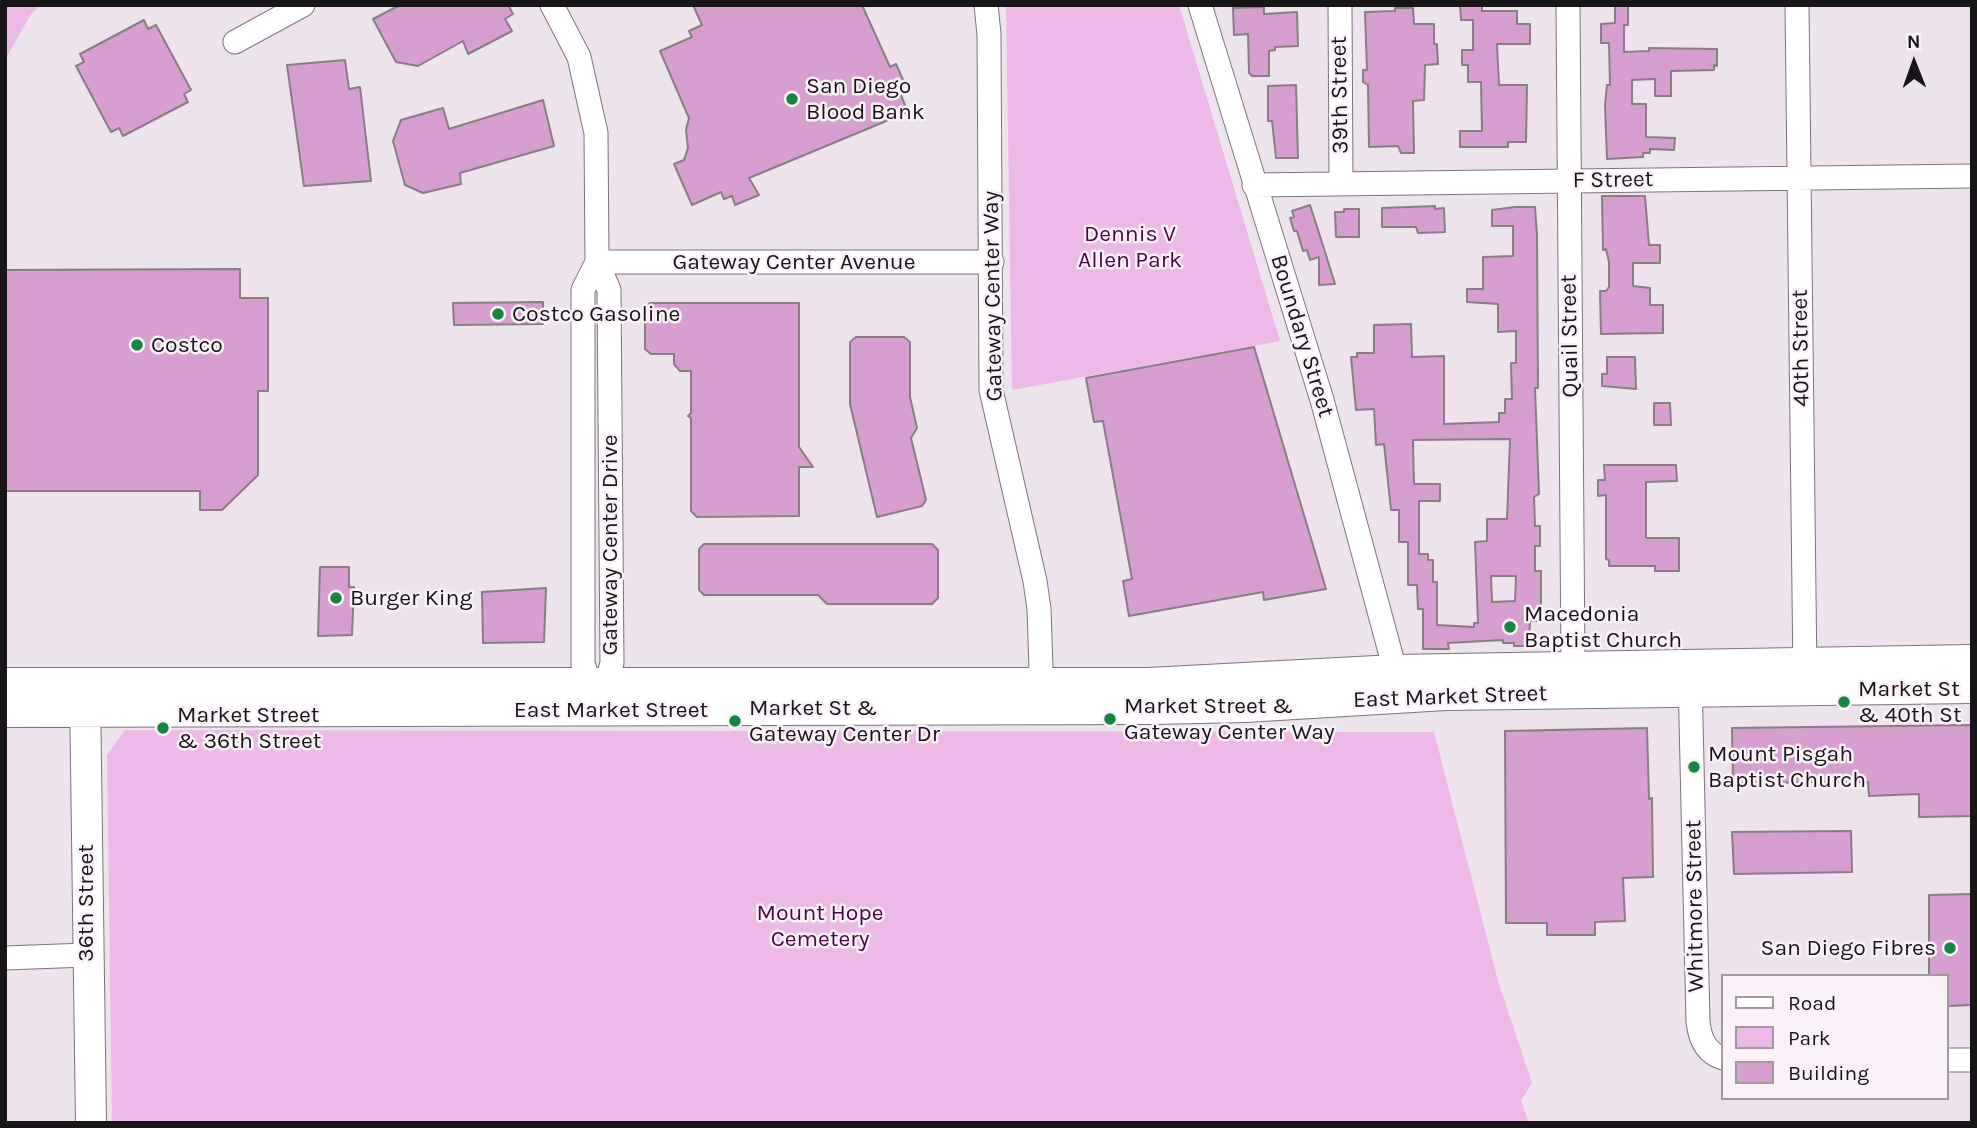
<!DOCTYPE html>
<style>
body{margin:0}
#map{position:relative;width:1977px;height:1128px;overflow:hidden;background:#ede3ec;font-family:Karla,sans-serif}
canvas{display:block}
.frame{position:absolute;inset:0;border:7px solid #181518;pointer-events:none}
.legend{position:absolute;left:1721px;top:974px;width:228px;height:126px;box-sizing:border-box;background:#fbf1f9;border:2px solid #a0999f;margin:0;padding:9px 12px;list-style:none;font-size:21px;color:#181518}
.legend li{display:flex;align-items:center;gap:14px;height:35px}
.legend b{width:35px;border:2px solid #a0999f}
.north{position:absolute;left:1879px;top:28px;width:70px;height:70px;-webkit-text-stroke:5px #fbf1f9;paint-order:stroke;rotate:359deg;font-size:19px;font-weight:700;line-height:28px;text-align:center;color:#181518}
.north::after{content:'';display:block;margin:auto;width:24px;height:32px;background:#181518;clip-path:polygon(50% 0,100% 100%,50% 72%,0 100%)}
</style>
<div id="map">
<canvas width="1977" height="1128"></canvas>
<div class="frame"></div>
<ul class="legend">
<li><b style="height:9px;background:#fff"></b>Road</li>
<li><b style="height:19px;background:#edb9e7"></b>Park</li>
<li><b style="height:19px;background:#d79fd0"></b>Building</li>
</ul>
<div class="north">N</div>
</div>
<script>
const c = document.querySelector('canvas').getContext('2d');
c.lineJoin = 'round';
function paint(path, color) {
  c.fillStyle = color;
  c.fill(path, 'evenodd');
}
function stroke(path, color, width, dash) {
  c.strokeStyle = color;
  c.lineWidth = width;
  c.lineCap = dash ? 'butt' : 'round';
  c.setLineDash(dash || []);
  c.stroke(path);
}
function label(font, color, halo, rows, align = 'center') {
  c.font = font + ' Karla,sans-serif';
  c.lineWidth = 5;
  c.setLineDash([]);
  c.textBaseline = 'middle';
  c.strokeStyle = halo;
  c.fillStyle = color;
  for (const [text, x, y, turn = 0] of rows) {
    c.save();
    c.translate(x, y);
    c.rotate((+turn || 0) * Math.PI / 180);
    c.textAlign = isNaN(turn) ? turn : align;
    if (halo) c.strokeText(text, 0, 0);
    c.fillText(text, 0, 0);
    c.restore();
  }
}
const green = new Path2D(`
 M5,5h36l-10,9 -26,46z
 M1006,5h173l101,336 -268,49z
 M125,730l1309,2 64,249 34,102 -11,18 8,22h-1417l-5,-368z`);
const building = new Path2D(`
 M400,5h108l5,9 -8,5 7,12 -44,23 -5,-13 -45,25 -22,-4 -23,-43z
 M693,5h169l28,62 6,-3 8,18 -7,4 11,26 -159,66 10,17 -24,10 -3,-9 -8,3 -3,-7 -29,13 -18,-41 10,-4 4,-12 -2,-18 3,-12 -29,-67 32,-14 -3,-6 13,-6z
 M1460,5h22v6h35v13h13v20h-33l2,41h28l-1,57h-18v5h-48v-16h22l-1,-49h-13v-17h-6v-15h11v-30h-12z
 M1615,5h13v20h-4v27l25,-1v-3l68,1v17l-3,-1v5l-43,1v25h-16v-17l-23,1v24h14v33l29,1 -1,12 -24,-1v4h-7v4l-36,2 -2,-54 2,-20h3l-1,-42h-8v-19l14,-1z
 M1264,7v7l33,-2 1,34 -23,1v3l-6,1v25h-17l-3,-3 -1,-39 -14,1 -1,-27z
 M1395,8h18l1,16h20v20h3l1,20 -13,1 -1,35 -11,1 1,52h-13l-3,-7 -29,1 -1,-62 -5,-3v-12h4l-2,-58 30,-1z
 M144,20l4,9 8,-4 35,65 -7,4 4,8 -65,34 -4,-8 -8,4 -35,-66 8,-4 -4,-8z
 M345,60l4,29 11,-2 11,94 -67,5 -17,-121z
 M1296,85l2,73h-22l-4,-37h-4v-35z
 M543,100l11,46 -94,27 1,11 -38,9 -18,-8 -12,-44 8,-21 42,-12 6,21z
 M1602,196h43l4,49h11v18h-27v23l17,2v17h13v28l-62,1 -1,-43h6l3,-4v-25l-3,-13 -3,1z
 M1310,205l16,50 9,29 -16,1v-28l-9,3 -3,-10 -4,1 -6,-20h-3l-4,-13 4,-1 -2,-6z
 M1435,206v3l9,-1 1,24 -27,1 -2,-6h-34v-19z
 M1515,207h20l2,28 1,153h-3l4,106 -5,3 1,29h5v20h-5v25h6v50h-11l-1,25h-15v-3h-11v-3l-55,3 1,6h-26v-40h-5l-1,-24h-9v-43h-9v-32h-8l-7,-66 -8,1 -2,-36 -18,1 -5,-53h6v-4h17v-28l37,-1 1,33 32,-1v68l55,-2v-9h6v-14h7l-1,-36h5v-32l-18,1v-28l-31,-2v-13h16v-32l30,-1v-30h-21v-16zM1510,439l-3,80h-20v22l-12,1 3,81h-4v4l-37,-2v-43h-4v-22h-5v-6h-9v-53h21v-17h-26l-1,-44zM1491,576h25l-1,25 -23,1z
 M1344,209h15v28h-23l-1,-25h9z
 M240,269v29h28v93h-10v84l-36,35h-22v-19h-195v-221z
 M543,302v22l-89,1 -1,-22z
 M650,303h149v144l14,20h-14v49l-102,1 -6,-6v-93l-3,-2 3,-3v-42h-11l-6,-7v-10h-23l-6,-5v-40z
 M856,337h48l6,5v55l7,31 -6,10 15,62 -4,6 -45,11 -27,-113v-62z
 M1254,347l72,242 -62,11 -1,-8 -134,24 -6,-35 9,-2 -29,-158 -9,1 -8,-44z
 M1607,357h28l1,32 -34,-3v-12h5z
 M1654,403h16l1,22h-17z
 M1604,465h72l1,16 -31,1v56h33v33h-24v-5h-46v-6l-3,-1v-64l-8,1v-16h7z
 M704,544h228l6,6v48l-6,6h-105l-9,-9h-114l-5,-5v-41z
 M320,567h29v20h5l-2,48 -34,1z
 M546,588l-2,54 -61,1 -1,-51z
 M1972,725v91l-53,1v-23l-50,2 -1,-14 -135,1 -1,-55z
 M1647,728l2,71 3,-1 1,79 -30,1 2,43 -30,1v13h-48v-12h-41l-1,-192z
 M1851,831l1,41 -118,2 -2,-42z
 M1972,894v111l-25,1v-30h-18v-81z`);
const minor = new Path2D(`
 M552,5l27,52 17,76 1,129 -14,28v374l11,32
 M986,5l3,29 2,356 44,191 4,28 3,90
 M1200,5l122,395 73,270
 M1340,5l1,179
 M1568,5l5,661
 M1797,5l8,672
 M235,42l68,-37
 M1254,185l718,-9
 M597,262l12,28 3,373 -9,33
 M597,262h395
 M1690,677l8,345c2,17 8,31 25,36
 M5,958l82,-3
 M1947,1060h25`);
const major = new Path2D(`
 M5,683h1144l246,-13 577,-10
 M85,693l6,430
 M5,712l1147,-3 93,-2 201,-12 526,-7`);
const markers = [
 [792,99,7,"#148842"],
 [498,314,7,"#148842"],
 [137,345,7,"#148842"],
 [336,598,7,"#148842"],
 [1510,627,7,"#148842"],
 [1844,702,7,"#148842"],
 [1110,719,7,"#148842"],
 [735,721,7,"#148842"],
 [163,728,7,"#148842"],
 [1694,767,7,"#148842"],
 [1950,948,7,"#148842"]
];
const poiNames = [
 ["San Diego",806,86],
 ["Blood Bank",806,112],
 ["Costco Gasoline",512,314],
 ["Costco",151,345],
 ["Burger King",350,598],
 ["Macedonia",1524,614],
 ["Baptist Church",1524,640],
 ["Market St",1858,689],
 ["& 40th St",1858,715],
 ["Market Street &",1124,706],
 ["Gateway Center Way",1124,732],
 ["Market St &",749,708],
 ["Gateway Center Dr",749,734],
 ["Market Street",177,715],
 ["& 36th Street",177,741],
 ["Mount Pisgah",1708,754],
 ["Baptist Church",1708,780],
 ["San Diego Fibres",1936,948,"right"]
];
const streetNames = [
 ["39th Street",1340,95,-91],
 ["F Street",1613,180,-1],
 ["Gateway Center Avenue",794,262],
 ["Gateway Center Way",993,296,-91],
 ["Boundary Street",1302,336,73],
 ["Quail Street",1570,336,-91],
 ["40th Street",1801,348,-91],
 ["Gateway Center Drive",610,545,-90],
 ["East Market Street",1450,697,-2],
 ["East Market Street",611,710],
 ["36th Street",86,903,-90],
 ["Whitmore Street",1695,906,-91]
];
const parkNames = [
 ["Dennis V",1130,234],
 ["Allen Park",1130,260],
 ["Mount Hope",820,913],
 ["Cemetery",820,939]
];
paint(green, '#edb9e7');
paint(building, '#d79fd0');
stroke(building, '#877e86', 2);
stroke(minor, '#7c737b', 25);
stroke(major, '#7c737b', 32);
stroke(minor, '#fff', 23);
stroke(major, '#fff', 30);
for (const [x, y, r, color] of markers) {
  const dot = new Path2D();
  dot.arc(x, y, r, 0, 2 * Math.PI);
  c.fillStyle = color;
  c.fill(dot);
  stroke(dot, '#fbf1f9', 2.5);
}
label('23px', '#181518', '#fbf1f9', poiNames, 'left');
label('23px', '#181518', '#fbf1f9', streetNames);
label('23px', '#490446', '#fbf1f9', parkNames);
</script>
